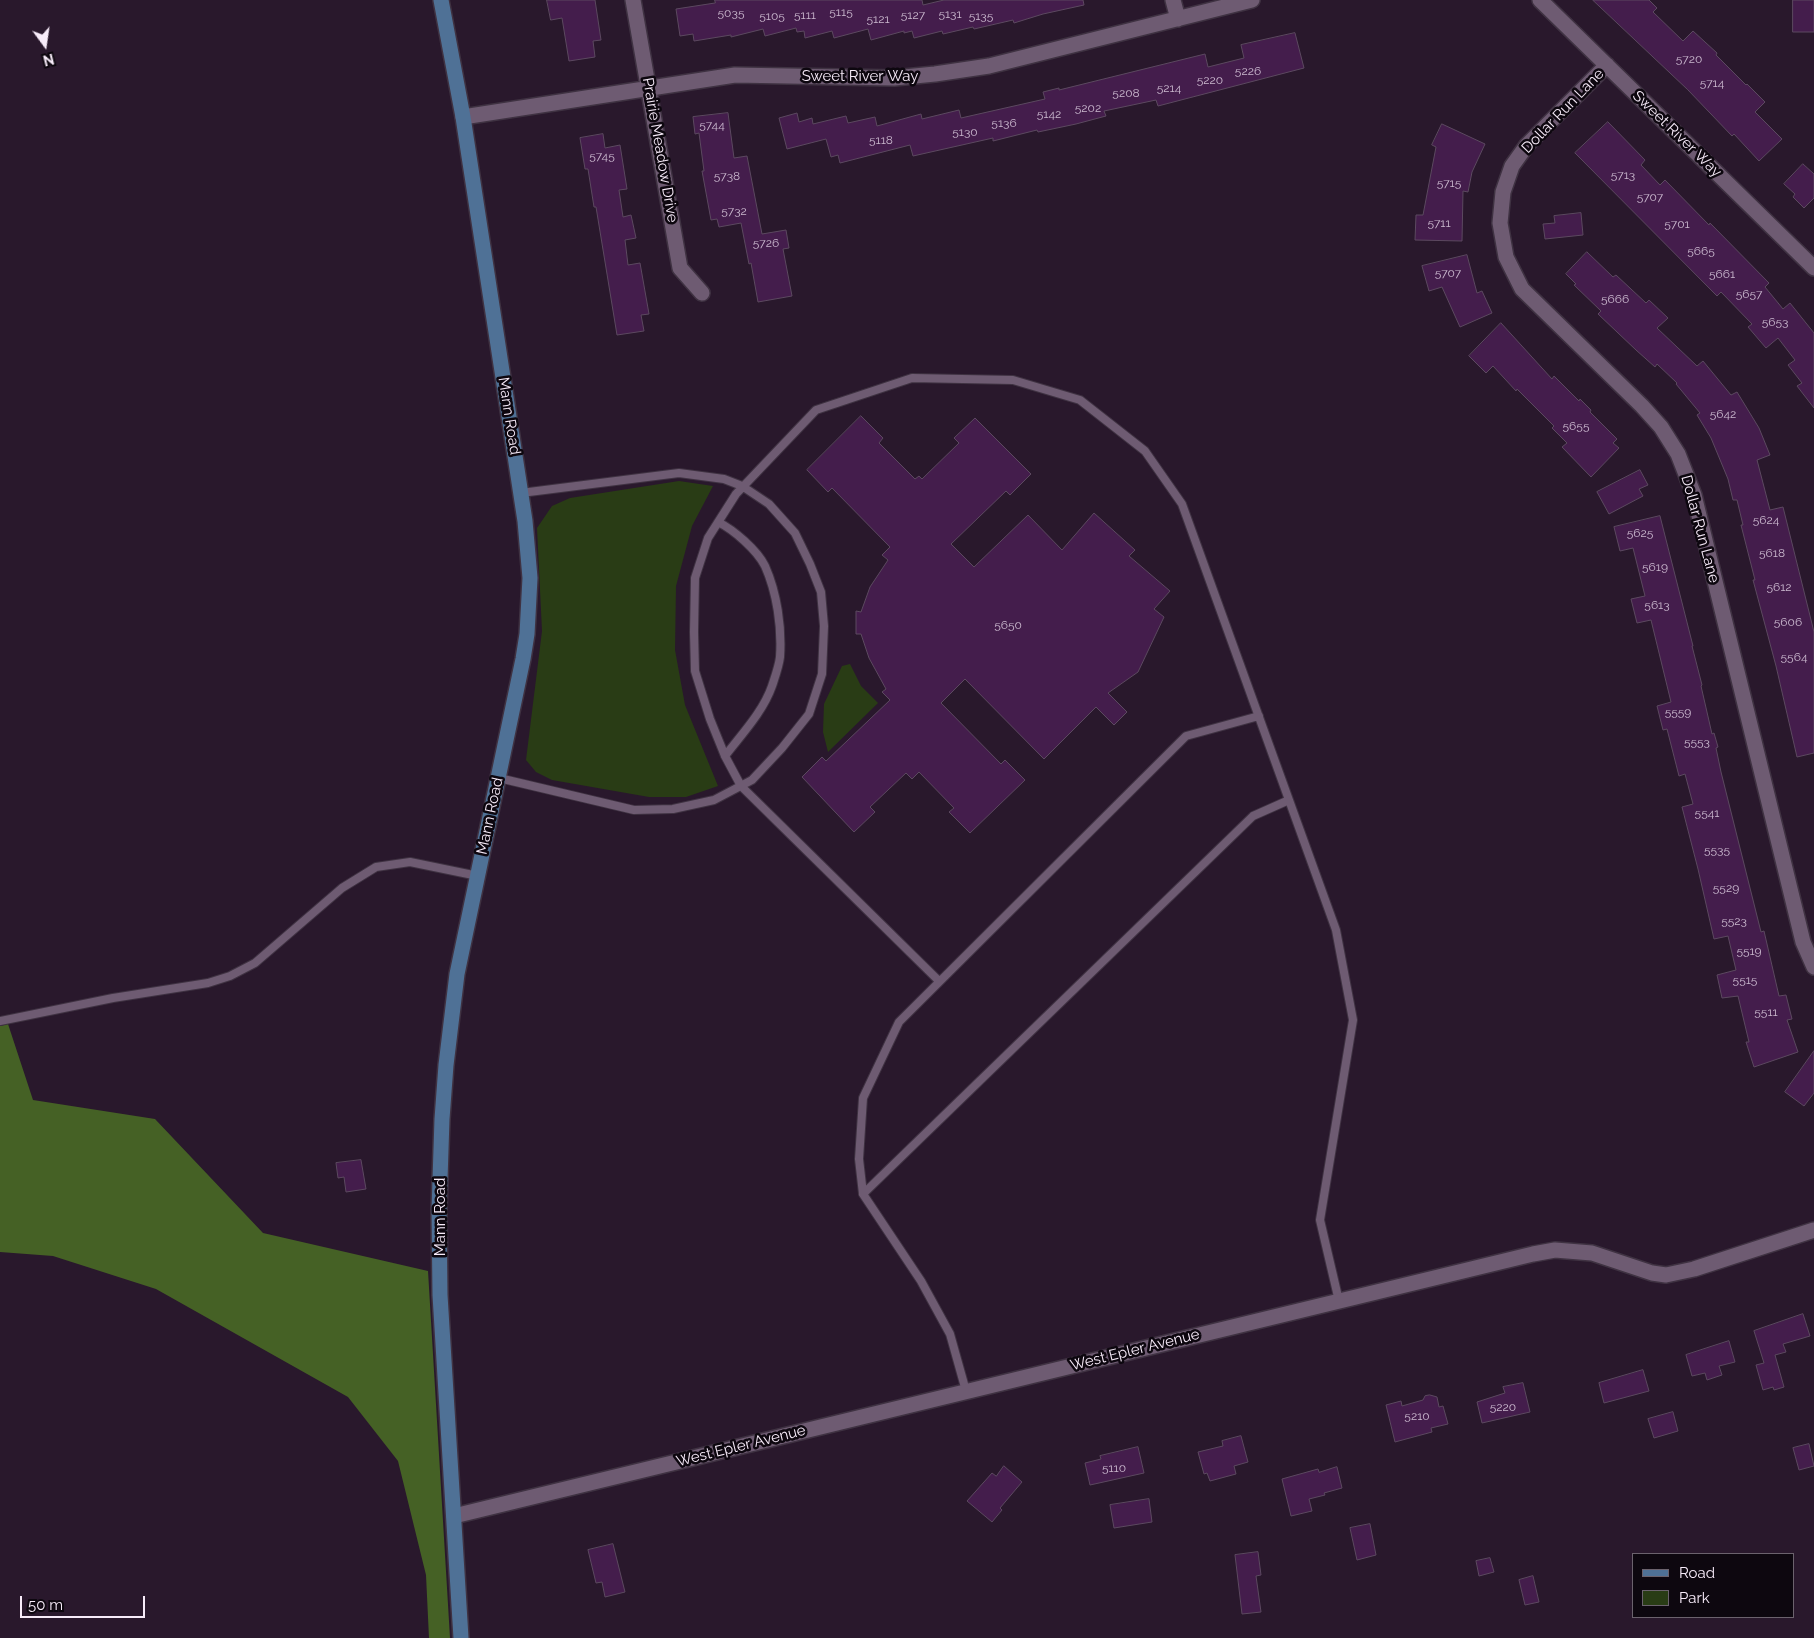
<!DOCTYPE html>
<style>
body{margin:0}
#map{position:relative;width:1814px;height:1638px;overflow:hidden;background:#29182c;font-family:Raleway,sans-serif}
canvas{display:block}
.legend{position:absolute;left:1632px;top:1553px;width:162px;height:65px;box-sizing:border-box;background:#0d070f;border:1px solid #6b626d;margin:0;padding:6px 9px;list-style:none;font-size:15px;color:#f7ebf9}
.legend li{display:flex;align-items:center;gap:10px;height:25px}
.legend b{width:25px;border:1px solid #6b626d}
.north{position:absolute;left:20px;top:20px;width:50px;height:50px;-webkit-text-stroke:4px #0d070f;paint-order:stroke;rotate:166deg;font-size:14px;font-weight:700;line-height:20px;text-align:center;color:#f7ebf9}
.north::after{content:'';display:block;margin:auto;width:18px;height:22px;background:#f7ebf9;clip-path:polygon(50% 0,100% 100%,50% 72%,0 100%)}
.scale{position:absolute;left:20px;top:1596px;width:125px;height:22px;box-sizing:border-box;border:2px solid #f7ebf9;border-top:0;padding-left:6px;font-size:15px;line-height:18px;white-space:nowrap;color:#f7ebf9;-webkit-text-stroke:4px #0d070f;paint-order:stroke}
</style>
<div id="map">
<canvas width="1814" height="1638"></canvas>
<ul class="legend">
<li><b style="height:6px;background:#4f7196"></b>Road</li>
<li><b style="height:14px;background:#293c15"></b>Park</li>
</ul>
<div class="north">N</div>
<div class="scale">50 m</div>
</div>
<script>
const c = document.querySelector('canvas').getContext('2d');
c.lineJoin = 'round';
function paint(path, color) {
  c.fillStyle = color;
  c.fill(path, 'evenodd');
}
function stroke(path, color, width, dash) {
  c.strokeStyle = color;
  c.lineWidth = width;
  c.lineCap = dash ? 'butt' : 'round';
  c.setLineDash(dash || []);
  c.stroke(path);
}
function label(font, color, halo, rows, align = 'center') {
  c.font = font + ' Raleway,sans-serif';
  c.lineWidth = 5;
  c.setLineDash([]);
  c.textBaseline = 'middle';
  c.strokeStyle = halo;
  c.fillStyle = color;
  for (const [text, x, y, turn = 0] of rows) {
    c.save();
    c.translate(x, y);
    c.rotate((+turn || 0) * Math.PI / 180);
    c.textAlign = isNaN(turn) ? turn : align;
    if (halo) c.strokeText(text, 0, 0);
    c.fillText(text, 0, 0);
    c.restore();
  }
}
const green = new Path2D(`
 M679,481l34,5 -21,40 -16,60 -1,64 10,55 33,81 -32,11h-37l-97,-17 -16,-8 -10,-12 16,-129 -5,-103 15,-22 18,-8z
 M850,664l11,22 17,17 -50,49 -5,-20 1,-28 18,-38z`);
const forest = new Path2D(`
 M8,1024l25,76 122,19 108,114 165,38 22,367h-21l-3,-63 -28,-114 -50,-64 -192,-108 -103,-33 -53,-4v-226z`);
const building = new Path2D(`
 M547,0h48l6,40 -8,1 2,16 -26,4 -7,-43 -11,2z
 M715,0h207l1,5 21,-5h139l1,5 -41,9 -29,9 -1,-3 -39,9 -1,-2 -30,7 -1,-3 -28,7 -2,-7 -8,2v-2l-33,9 -3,-11 -34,9 -2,-7 -27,7 -1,-7 -7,1 -1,-4 -31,8 -2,-7 -32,8v-2l-37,6 -1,-7 -13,2 -4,-27 39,-6z
 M1593,0h56l8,8 -4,4 30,29 10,-10 24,22 -1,2 30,30 1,-1 18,18 -10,10 27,27 -23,22 -25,-27 -2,2 -44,-46z
 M1793,0h21v32h-21z
 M1295,33l9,35 -146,38 -2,-6 -52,11 2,5 -30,8 -38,8 -1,-2 -44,11v-3l-80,18 -3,-11 -70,18 -2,-8 -7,2 -5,-18 -39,10 -8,-31 18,-5 2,9 13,-4 1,6 33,-8 2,7 27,-6 2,9 44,-12 1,5 37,-9 2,8 84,-19 -2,-7 16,-4v2l146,-36 3,13 36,-9 -3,-13z
 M728,113l6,45 13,-2 15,78 24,-4 3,18 -6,1 9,47 -34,6 -7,-39 -2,1 -8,-41 -22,4 -2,-8 -6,1 -9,-49h2l-5,-38 -4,1 -2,-17z
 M1608,122l37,38 -4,5 19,20 5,-5 44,45 1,-2 59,60 -4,4 18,22 7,-6 24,30v75l-17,-22 5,-3 -14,-18 7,-5 -17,-22 -12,10 -18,-21 4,-3 -31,-32 -4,4 -142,-143z
 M1442,124l43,20 -13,28 -4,20 -5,-1 -1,50 -47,-1 1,-25h7l13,-68 -4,-2z
 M603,134l2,14 15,-3 7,44 -8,1 4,27 8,-2 5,23 -11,2 3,25 12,-2 9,51 -8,1 3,16 -27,4 -21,-128h-2l-6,-38h-3l-5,-31z
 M1803,164l11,10v24l-10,10 -11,-11 2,-3 -11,-10z
 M1581,213l2,22 -38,4 -2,-15 12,-1 -1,-7z
 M1587,252l26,25 3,-2 30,28 3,-3 19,18 -11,10 40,38 6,-5 28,34 6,-3 22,36 11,27 -13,5 13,50 13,-3 31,125v121l-17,4 -21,-91 -23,-86h2l-14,-55h2l-6,-25h-4l-5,-21 -17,-41 -14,-23 3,-2 -24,-29 1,-1 -20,-19 -2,3 -19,-17 -38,-36 3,-3 -27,-26 2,-1 -10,-10z
 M1467,255l10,38 5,-2 10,22 -32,14 -18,-40 -13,4 -7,-25z
 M1501,323l51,56 2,-3 25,25 1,-2 11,11 -1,2 27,27 -4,4 6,5 -28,29 -29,-30 5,-4 -15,-15 2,-2 -37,-37 -1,2 -23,-25 -7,7 -17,-17z
 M861,416l22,22 -4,5 36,36 4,-3 3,3 37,-36 -5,-5 21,-20 56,56 -21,21 -4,-4 -55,53 23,23 54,-52 34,35 32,-37 41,37 -6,6 41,35 -16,18 10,8 -26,55 -30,21 19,19 -13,13 -18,-18 -52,52 -79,-80 -24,24 60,61 4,-4 20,20 -55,53 -21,-21 5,-4 -35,-36 -7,7 -6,-6 -36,34 5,5 -21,20 -52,-55 20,-20 4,4 64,-61 -8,-8 4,-3 -17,-31 -8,-24h-5v-23l5,1 9,-25 18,-27 -6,-5 8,-8 -58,-59 -4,4 -21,-22z
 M1640,470l8,15 -9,4 4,7 -34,18 -12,-22z
 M1660,516l33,130h-1l10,39 -1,1 11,48 2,-1 4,14 -2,1 5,24 40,160 3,-1 15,65 7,-1 6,24 -5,1 11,32 -44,15 -8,-25h3l-11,-46 -16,2 -5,-23 19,-5 -8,-34 -14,3 -16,-70 -16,-62 11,-3 -8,-30 -6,2 -12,-47 -4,1 -6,-24 14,-4 -20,-82 -14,3 -6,-24 14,-3 -12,-48 -13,3 -6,-24z
 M1814,1051v42l-10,13 -19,-14z
 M361,1160l5,29 -20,3 -2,-15 -6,1 -2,-15z
 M1803,1314l7,22 -27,8 3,8 -11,3 9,32 -10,3 -1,-3 -10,3 -7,-25 8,-2 -10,-32z
 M1729,1341l6,21 -16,4 3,9 -15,5 -2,-7 -13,3 -6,-21z
 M1643,1370l6,21 -45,12 -5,-20z
 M1523,1383l7,29 -48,11 -5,-21 28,-9 -2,-6z
 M1430,1395l7,2 2,10 4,-1 5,18 -17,4 1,4 -37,10 -9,-37 15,-4 1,5 21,-6 2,-4z
 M1673,1412l5,19 -24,7 -6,-19z
 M1241,1436l7,26 -14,4 2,8 -26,7 -3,-8 -3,1 -6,-22 25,-6 -1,-5z
 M1809,1444l5,22 -15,4 -6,-22z
 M1138,1447l6,26 -54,12 -5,-22 16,-4 -1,-3z
 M1004,1466l18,16 -22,26 2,2 -10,12 -25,-21 25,-28 4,3z
 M1337,1467l5,21 -18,5 1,2 -16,4 3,12 -21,5 -9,-37 36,-10 1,3z
 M1149,1499l3,23 -38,6 -4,-23z
 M1370,1524l6,31 -19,5 -7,-32z
 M613,1544l12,48 -20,5 -3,-15 -6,1 -8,-33z
 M1258,1552l3,23 -5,1 5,36 -19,2 -7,-59z
 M1490,1558l4,14 -15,4 -3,-15z
 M1533,1576l6,26 -14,3 -6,-25z`);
const service = new Path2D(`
 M718,522c16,8 39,28 47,44 12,27 17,61 15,91 -1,9 -5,20 -8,29 -9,26 -31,49 -47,70
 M499,778l135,32 39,-1 41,-9 38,-20 30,-32 27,-34 13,-40 2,-48 -3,-34 -11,-28 -15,-31 -26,-29 -27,-18 -18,-7 -45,-6 -158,20
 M939,981l-198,-195 -16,-30 -15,-37 -15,-48 -1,-39 1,-54 13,-40 28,-44 80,-84 96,-32 101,2 67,20 65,51 37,53 154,426 17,90 -33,200 19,81
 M0,1021l113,-23 95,-15 22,-7 25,-13 87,-75 34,-21 34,-5 68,14
 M863,1194l390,-378 36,-16
 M966,1391l-16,-57 -29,-53 -58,-87 -4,-35 4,-61 36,-76 287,-286 73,-20`);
const minor = new Path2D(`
 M633,0l47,268 22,25
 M1173,0l5,19
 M1540,0l274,268
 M1607,65l-80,80 -15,21 -9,26 -3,31 6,34 16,32 120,117 19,21 17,27 16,41 109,447 11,25
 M463,117l272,-42 159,3 41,-4 54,-8 263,-66
 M454,1516l1079,-262 22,-4 37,3 60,20 14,2 28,-6 120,-39`);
const secondary = new Path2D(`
 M441,0l22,117 62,404 5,57 -3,56 -4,25 -66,315 -11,91 -4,54 -3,91 1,85 21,343`);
const numberNames = [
 ["5115",841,12],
 ["5035",731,13],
 ["5131",950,14],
 ["5111",805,15],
 ["5127",913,15],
 ["5105",772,16],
 ["5135",981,16],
 ["5121",878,19],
 ["5720",1689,59],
 ["5226",1248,71],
 ["5220",1210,80],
 ["5714",1712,83],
 ["5214",1169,88],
 ["5208",1126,93],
 ["5202",1088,108],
 ["5142",1049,114],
 ["5136",1004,123],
 ["5744",712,125],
 ["5130",965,132],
 ["5118",881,140],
 ["5745",602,156],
 ["5713",1623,175],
 ["5738",727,176],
 ["5715",1449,183],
 ["5707",1650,197],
 ["5732",734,211],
 ["5711",1439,223],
 ["5701",1677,224],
 ["5726",766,243],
 ["5665",1701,251],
 ["5707",1448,273],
 ["5661",1722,274],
 ["5657",1749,294],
 ["5666",1615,299],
 ["5653",1775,322],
 ["5642",1723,414],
 ["5655",1576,426],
 ["5624",1766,520],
 ["5625",1640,533],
 ["5618",1772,553],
 ["5619",1655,567],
 ["5612",1779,587],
 ["5613",1657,605],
 ["5606",1788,622],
 ["5650",1008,625],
 ["5564",1794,657],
 ["5559",1678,712],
 ["5553",1697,742],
 ["5541",1707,813],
 ["5535",1717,850],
 ["5529",1726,888],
 ["5523",1734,921],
 ["5519",1749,951],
 ["5515",1745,980],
 ["5511",1766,1012],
 ["5220",1503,1407],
 ["5210",1417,1416],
 ["5110",1114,1468]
];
const streetNames = [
 ["Sweet River Way",860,76],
 ["Dollar Run Lane",1563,111,-46],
 ["Sweet River Way",1677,134,44],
 ["Prairie Meadow Drive",660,150,80],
 ["Mann Road",509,416,81],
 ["Dollar Run Lane",1700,529,75],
 ["Mann Road",490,816,-78],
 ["Mann Road",440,1217,-90],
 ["West Epler Avenue",1135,1350,-14],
 ["West Epler Avenue",741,1446,-14]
];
paint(green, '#293c15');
paint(forest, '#456125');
paint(building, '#441d4c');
stroke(building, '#5c4960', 1);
stroke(service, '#3f3242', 10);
stroke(minor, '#3f3242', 18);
stroke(secondary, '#3f3242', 18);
stroke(service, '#6e5b72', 8);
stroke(minor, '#6e5b72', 15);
stroke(secondary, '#4f7196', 15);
label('12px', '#cab8ce', null, numberNames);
label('15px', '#f7ebf9', '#0d070f', streetNames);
</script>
